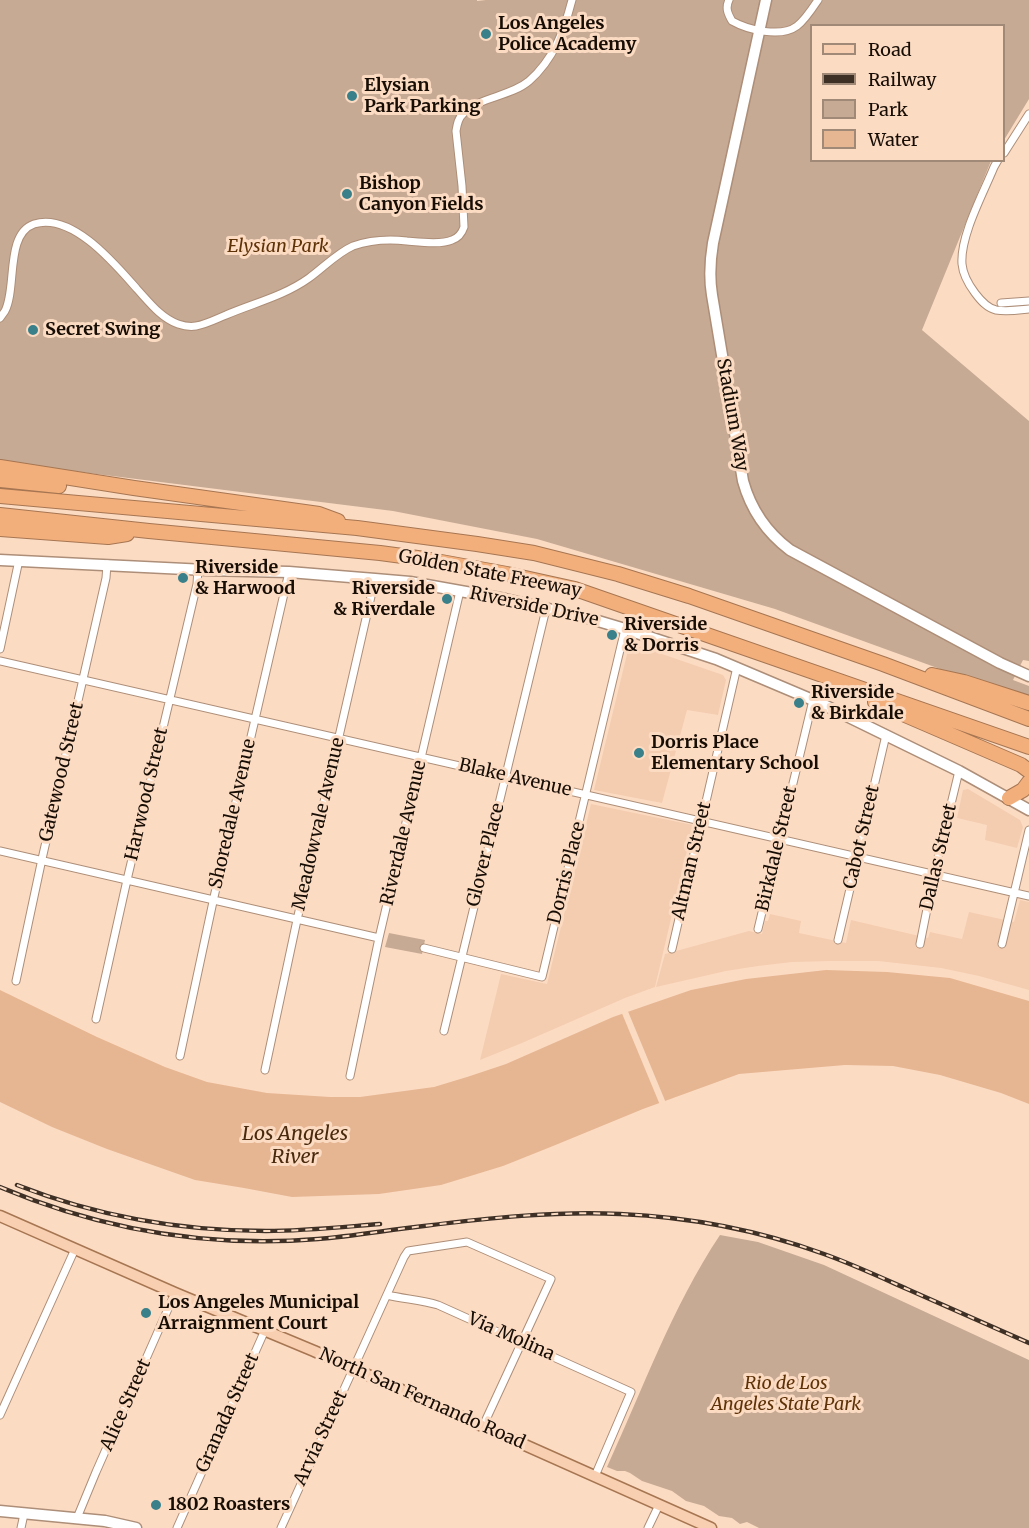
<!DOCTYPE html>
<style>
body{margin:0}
#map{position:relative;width:1029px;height:1528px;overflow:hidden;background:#fcdbc3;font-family:Merriweather,serif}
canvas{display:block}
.legend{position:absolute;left:810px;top:24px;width:195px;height:138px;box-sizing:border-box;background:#fcdbc3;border:2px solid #a08977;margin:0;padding:8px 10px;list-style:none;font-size:18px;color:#170d05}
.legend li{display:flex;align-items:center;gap:12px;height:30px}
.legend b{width:30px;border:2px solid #a08977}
</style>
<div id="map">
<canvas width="1029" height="1528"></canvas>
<ul class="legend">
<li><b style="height:8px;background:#f8cfb0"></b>Road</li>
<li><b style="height:8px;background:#3e3025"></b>Railway</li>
<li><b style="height:16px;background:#c7aa94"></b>Park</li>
<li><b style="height:16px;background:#e6b692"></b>Water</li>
</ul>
</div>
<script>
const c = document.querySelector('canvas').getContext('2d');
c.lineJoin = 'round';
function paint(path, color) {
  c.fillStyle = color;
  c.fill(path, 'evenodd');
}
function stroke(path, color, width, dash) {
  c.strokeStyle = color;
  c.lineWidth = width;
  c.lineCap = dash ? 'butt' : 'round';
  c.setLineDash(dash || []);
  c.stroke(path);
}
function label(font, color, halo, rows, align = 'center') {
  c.font = font + ' Merriweather,serif';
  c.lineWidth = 6;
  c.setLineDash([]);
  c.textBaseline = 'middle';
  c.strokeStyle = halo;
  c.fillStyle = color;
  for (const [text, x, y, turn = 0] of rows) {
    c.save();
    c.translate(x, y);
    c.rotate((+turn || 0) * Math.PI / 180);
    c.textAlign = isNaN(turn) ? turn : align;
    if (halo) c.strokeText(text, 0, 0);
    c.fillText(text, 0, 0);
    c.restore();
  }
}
const built = new Path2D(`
 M633,644l90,31 3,5 -8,35 -31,-5 -25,93 -68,-13 35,-144z
 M968,789l52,31 3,7 -6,21 -32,-8 2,-15 -30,-7 6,-28z
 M591,804l102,21 -38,162 -30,11 -103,45 -42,17 21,-86 46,10z
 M1020,900l9,2v88l-50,-14 -38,-8 -63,-7h-46l-40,1 -34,4 -32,5 -70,16 9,-33 84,-23 13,3 3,-13h3l2,-7 31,7 -2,12 47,10 5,-23 77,18 2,-6 32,7 7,-27 45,10z`);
const green = new Path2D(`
 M0,0h477v1l9,-1h543v99l-25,41v-114h-192v134l179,1 -69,169 107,91v240l-6,-1 -10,20 16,6v13l-53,-17 -201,-73 -238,-70 -144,-28 -393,-49z
 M389,933l36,7 -3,14 -37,-7z
 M720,1235l38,7 66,23 205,95v168h-270l-12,-6 -7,2 -8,-6 -13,-2 -15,-10 -18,-5 -14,-10 -30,-10 -12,-8 -5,-2h-8l-10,-4c36,-78 65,-160 113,-232z`);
const water = new Path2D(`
 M826,970l61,2 63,6 79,23v103l-28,-11 -61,-18 -47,-9 -48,-1 -106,9 -96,35 -90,37 -50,20 -62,19 -62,9 -87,3 -48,-9 -49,-8 -88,-31 -55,-22 -52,-25v-112l97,47 68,30 42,15 60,11 63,4h30l74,-10 33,-10 39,-13 107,-47 78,-27 55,-11z`);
const pier = new Path2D(`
 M627,1009l39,94 -6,2 -39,-94z`);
const street = new Path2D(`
 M729,0c-4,8 -1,14 3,21 16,9 49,17 65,5 8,-6 15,-17 21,-26
 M1004,153l25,-39
 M998,160l-4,7c-11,27 -34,69 -32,97 1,11 7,21 13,29 6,8 12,15 21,17 11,2 23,0 33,-1
 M1001,303l28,-2
 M0,318c0,0 5,-7 5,-7 12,-23 0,-77 29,-87 38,-12 81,40 103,65 12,13 24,29 41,35 6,2 12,3 18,2 11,-2 20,-7 30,-11 28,-12 58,-19 83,-37 14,-10 28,-25 44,-32 17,-6 36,-7 54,-5 12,1 34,4 45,-1 6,-2 10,-7 12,-13l-2,-41 -6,-55c1,-6 2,-13 7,-17 15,-17 47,-17 66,-33 25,-22 35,-50 43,-81
 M0,649l19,-89
 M0,661l1029,235
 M0,851l379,87
 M758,929l55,-229
 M838,940l48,-205
 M920,944l14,-70 25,-103
 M1002,944l27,-114
 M424,948l118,29 83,-348
 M672,949l65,-282
 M16,981l26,-122 64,-281 1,-14
 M96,1019l31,-139 70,-296 1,-15
 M444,1031l102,-422
 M180,1056l34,-159 75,-325
 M265,1070l32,-150 78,-341
 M350,1076l29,-138 81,-347
 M387,1295c17,4 34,5 51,10l193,87 -36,84
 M0,1415l75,-166
 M77,1518l19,-46 79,-179
 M21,1528l3,-14
 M177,1528l88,-198
 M281,1528l123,-271 4,-6 59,-9 84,37 -68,147
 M648,1528l11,-23`);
const secondary = new Path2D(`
 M766,0l-53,243c-3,18 -4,34 -1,52l31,186c8,29 23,51 47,69l210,113 29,13
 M0,560l206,10 83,2 86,7 35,3 95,17 83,19 37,11 91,30 104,44 139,68 70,39
 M0,1511l105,10 31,7`);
const primary = new Path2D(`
 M0,1216l175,77 139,58 397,177`);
const highway = new Path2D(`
 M0,467l134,21 185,26 19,7
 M0,480l59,6
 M0,496l357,32 120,16 57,9 84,21 71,22 194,68 146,55
 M0,515l149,16 231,22 45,6 82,15 68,15 454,158
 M0,529l108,8 19,-3
 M932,675l32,7 65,21
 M875,702l146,63 8,6
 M1009,798l14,-8 6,-8`);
const rail = new Path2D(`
 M17,1185c79,31 163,46 249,46 38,0 76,-4 114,-7
 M0,1187c102,43 207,61 318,52 35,-3 70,-9 106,-13 64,-8 131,-15 196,-12 70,3 138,16 204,40 28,10 56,23 83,35 41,18 81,36 122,54`);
const markers = [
 [486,34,6,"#39808a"],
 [352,96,6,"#39808a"],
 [347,194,6,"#39808a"],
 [33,330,6,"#39808a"],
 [183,578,6,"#39808a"],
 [447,599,6,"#39808a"],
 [612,635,6,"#39808a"],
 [799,703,6,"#39808a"],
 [639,753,6,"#39808a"],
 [146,1313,6,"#39808a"],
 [156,1505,6,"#39808a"]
];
const poiNames = [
 ["Los Angeles",498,24],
 ["Police Academy",498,45],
 ["Elysian",364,86],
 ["Park Parking",364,107],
 ["Bishop",359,184],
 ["Canyon Fields",359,205],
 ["Secret Swing",45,330],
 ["Riverside",195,568],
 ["& Harwood",195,589],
 ["Riverside",435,589,"right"],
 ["& Riverdale",435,610,"right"],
 ["Riverside",624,625],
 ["& Dorris",624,646],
 ["Riverside",811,693],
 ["& Birkdale",811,714],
 ["Dorris Place",651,743],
 ["Elementary School",651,764],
 ["Los Angeles Municipal",158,1303],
 ["Arraignment Court",158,1324],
 ["1802 Roasters",168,1505]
];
const parkNames = [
 ["Elysian Park",278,247],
 ["Rio de Los",786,1384],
 ["Angeles State Park",786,1405]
];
const streetNames = [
 ["Stadium Way",732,415,80],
 ["Golden State Freeway",490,574,11],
 ["Riverside Drive",534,607,12],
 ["Gatewood Street",62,772,-77],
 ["Blake Avenue",515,778,13],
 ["Harwood Street",147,794,-77],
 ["Shoredale Avenue",233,814,-77],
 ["Meadowvale Avenue",319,824,-77],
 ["Riverdale Avenue",404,833,-77],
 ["Cabot Street",862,837,-77],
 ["Birkdale Street",777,849,-77],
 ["Glover Place",486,855,-76],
 ["Dallas Street",939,857,-77],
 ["Altman Street",692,861,-77],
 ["Dorris Place",567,873,-76],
 ["Via Molina",511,1337,24],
 ["North San Fernando Road",422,1399,24],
 ["Alice Street",126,1405,-66],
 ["Granada Street",228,1413,-66],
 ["Arvia Street",321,1438,-65]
];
const waterNames = [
 ["Los Angeles",295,1134],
 ["River",295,1157]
];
paint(built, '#f4cdb0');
paint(green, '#c7aa94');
paint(water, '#e6b692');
paint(pier, '#fcdbc3');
stroke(street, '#ad8e78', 9);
stroke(secondary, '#ad8e78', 13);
stroke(primary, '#a67652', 13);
stroke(highway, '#a67652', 16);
stroke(street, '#fff', 7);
stroke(secondary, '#fff', 10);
stroke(primary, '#f8cfb0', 10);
stroke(highway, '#f3af7b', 14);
stroke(rail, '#3e3025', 4.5);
stroke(rail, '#fcdbc3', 2, [7]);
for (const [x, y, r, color] of markers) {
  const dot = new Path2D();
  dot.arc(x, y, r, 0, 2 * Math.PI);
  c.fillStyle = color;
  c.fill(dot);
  stroke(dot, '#fcdbc3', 2);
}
label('bold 18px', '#170d05', '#fcdbc3', poiNames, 'left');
label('italic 18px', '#5e3207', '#fcdbc3', parkNames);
label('18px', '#170d05', '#fcdbc3', streetNames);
label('italic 20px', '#4a2a0e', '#fcdbc3', waterNames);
</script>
